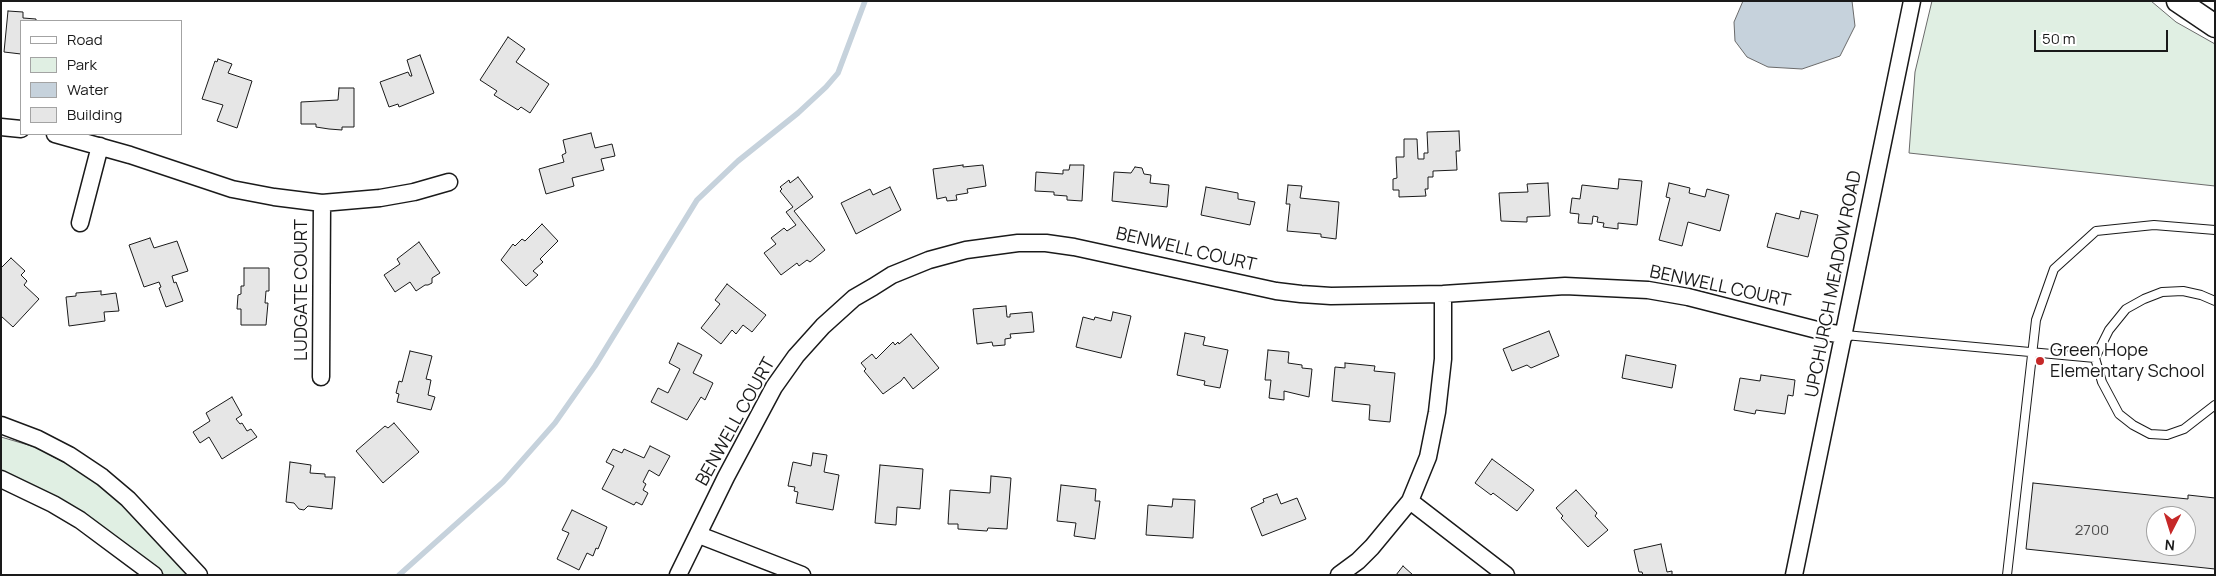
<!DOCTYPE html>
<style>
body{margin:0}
#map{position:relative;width:2216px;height:576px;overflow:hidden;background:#fff;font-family:Manrope,sans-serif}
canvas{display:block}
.frame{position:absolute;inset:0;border:2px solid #1a1a1a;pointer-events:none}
.legend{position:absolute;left:20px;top:20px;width:162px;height:115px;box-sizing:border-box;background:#fff;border:1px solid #a3a3a3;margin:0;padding:6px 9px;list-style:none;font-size:15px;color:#1a1a1a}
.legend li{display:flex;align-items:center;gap:10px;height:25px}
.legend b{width:25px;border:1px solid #a3a3a3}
.north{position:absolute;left:2146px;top:506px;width:50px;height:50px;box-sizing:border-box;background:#fff;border:1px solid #a3a3a3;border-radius:50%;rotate:185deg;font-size:14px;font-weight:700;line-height:20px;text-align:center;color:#1a1a1a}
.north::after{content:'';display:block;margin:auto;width:18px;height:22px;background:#c62828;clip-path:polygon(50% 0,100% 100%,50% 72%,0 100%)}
.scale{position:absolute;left:2034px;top:30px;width:134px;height:22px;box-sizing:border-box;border:2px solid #1a1a1a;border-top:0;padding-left:6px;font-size:15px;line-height:18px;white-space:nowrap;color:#1a1a1a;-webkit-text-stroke:4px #fff;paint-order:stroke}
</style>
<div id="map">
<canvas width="2216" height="576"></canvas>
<div class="frame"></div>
<ul class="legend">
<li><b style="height:6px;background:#fff"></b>Road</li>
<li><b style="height:14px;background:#e0efe3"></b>Park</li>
<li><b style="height:14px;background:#c6d2dc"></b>Water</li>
<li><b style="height:14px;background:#e6e6e6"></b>Building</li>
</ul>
<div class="north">N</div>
<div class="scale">50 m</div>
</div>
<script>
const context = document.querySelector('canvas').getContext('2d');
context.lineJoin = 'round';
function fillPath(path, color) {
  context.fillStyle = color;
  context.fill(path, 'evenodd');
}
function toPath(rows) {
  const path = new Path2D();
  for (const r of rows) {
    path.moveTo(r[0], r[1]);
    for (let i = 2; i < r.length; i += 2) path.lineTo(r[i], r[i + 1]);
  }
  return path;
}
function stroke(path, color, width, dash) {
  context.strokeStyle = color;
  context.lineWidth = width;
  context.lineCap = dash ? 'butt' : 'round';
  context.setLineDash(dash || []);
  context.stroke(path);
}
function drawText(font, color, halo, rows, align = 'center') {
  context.font = font + ' Manrope,sans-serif';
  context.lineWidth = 4;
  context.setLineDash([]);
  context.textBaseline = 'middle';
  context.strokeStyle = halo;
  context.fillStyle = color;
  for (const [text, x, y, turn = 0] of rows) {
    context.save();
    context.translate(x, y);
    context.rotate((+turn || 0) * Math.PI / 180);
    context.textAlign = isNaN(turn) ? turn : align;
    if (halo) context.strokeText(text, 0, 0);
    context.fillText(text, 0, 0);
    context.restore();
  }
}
const green = toPath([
 [1932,1,2151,1,2176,22,2215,44,2215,186,1909,153,1915,72,1932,1],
 [1,437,35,447,97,480,124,503,191,575,163,575,97,523,1,473,1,437]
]);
fillPath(green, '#e0efe3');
stroke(green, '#6a6a6a', 1);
const water = toPath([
 [1743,1,1852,1,1855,26,1840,56,1802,69,1768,67,1747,57,1735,41,1734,22,1743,1]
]);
fillPath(water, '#c6d2dc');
stroke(water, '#6a6a6a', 1);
stroke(toPath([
 [399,575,503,482,555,423,595,366,697,200,738,161,798,113,826,87,838,73,865,1]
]), '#c6d2dc', 5.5);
const building = toPath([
 [8,11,23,12,23,18,36,19,36,21,21,21,21,54,4,52,8,11],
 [508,37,525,49,516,62,549,84,530,113,521,107,518,110,494,95,497,91,480,80,508,37],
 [420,55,434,93,399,107,398,104,389,107,380,82,408,72,410,76,412,76,407,60,420,55],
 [218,59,232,64,228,73,252,81,237,128,217,121,223,105,202,99,215,61,217,62,218,59],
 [339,88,354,88,354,127,342,127,342,130,329,129,316,127,316,124,301,124,301,102,338,100,339,88],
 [1459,131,1460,151,1456,151,1457,170,1433,171,1433,177,1428,177,1428,189,1425,189,1426,196,1399,197,1399,190,1393,190,1393,179,1397,178,1396,157,1404,157,1404,139,1417,139,1418,159,1424,159,1424,153,1428,153,1427,132,1459,131],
 [591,133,595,148,612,144,615,156,601,159,604,170,572,178,574,186,546,194,539,169,564,162,562,155,566,153,563,140,591,133],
 [963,165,963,167,983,165,986,186,967,189,968,193,956,195,957,200,947,201,946,197,937,199,933,169,963,165],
 [1070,165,1084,165,1082,201,1067,200,1067,196,1054,195,1054,192,1035,191,1036,172,1063,174,1063,170,1069,170,1070,165],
 [1135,167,1142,168,1144,174,1151,175,1150,183,1169,185,1167,207,1112,201,1114,172,1131,173,1135,167],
 [798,177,813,197,794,211,825,250,810,262,807,260,799,266,797,263,781,275,764,253,776,244,771,238,784,228,787,231,796,225,786,212,793,207,780,191,782,189,780,187,789,180,790,183,798,177],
 [1619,179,1642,181,1637,225,1618,223,1618,229,1603,227,1604,223,1597,222,1598,217,1593,216,1592,224,1578,223,1579,214,1570,213,1572,198,1580,199,1582,185,1618,189,1619,179],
 [1548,183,1550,216,1527,217,1527,222,1501,221,1499,193,1528,192,1527,184,1548,183],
 [1669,183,1690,188,1689,193,1705,197,1707,189,1729,195,1720,231,1688,222,1682,246,1659,240,1670,198,1666,197,1669,183],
 [1288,185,1302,186,1300,198,1339,202,1336,239,1321,237,1321,234,1287,231,1290,204,1286,204,1288,185],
 [890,187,901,210,856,234,841,203,870,189,873,195,890,187],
 [1206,187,1238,193,1238,199,1255,202,1250,225,1201,215,1206,187],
 [1801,211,1818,215,1808,257,1767,247,1776,213,1799,219,1801,211],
 [542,224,558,241,540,259,543,262,533,271,538,275,526,286,501,260,513,244,515,246,522,239,525,241,542,224],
 [150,238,154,248,177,241,188,271,172,276,174,283,176,282,183,301,166,307,159,288,161,287,159,282,144,287,129,245,150,238],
 [419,242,440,273,432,278,432,283,428,285,425,285,416,291,410,282,395,292,384,275,400,264,397,259,419,242],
 [11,258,25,271,21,275,27,281,24,285,39,299,13,327,1,316,1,268,11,258],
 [244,268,269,268,269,291,266,291,265,303,268,303,266,325,241,325,241,309,237,309,238,295,241,294,241,286,244,286,244,268],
 [727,284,766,315,752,332,743,325,736,334,732,330,721,344,701,328,720,304,715,300,727,284],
 [101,291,101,295,116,293,119,311,104,312,105,321,69,326,66,297,76,296,76,293,101,291],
 [1006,306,1007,317,1010,317,1010,314,1032,312,1034,332,1010,334,1011,338,1005,339,1005,345,993,346,992,342,977,344,973,309,1006,306],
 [1113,312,1131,316,1121,358,1076,347,1083,317,1094,320,1095,317,1111,321,1113,312],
 [1549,331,1559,356,1531,368,1527,365,1512,371,1503,349,1549,331],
 [1185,333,1205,337,1203,345,1228,350,1220,388,1204,385,1205,381,1177,375,1185,333],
 [911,334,939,368,913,389,904,377,901,381,883,394,864,371,866,369,861,363,872,354,876,359,893,342,895,345,898,342,899,344,911,334],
 [678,343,702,355,693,373,713,383,705,400,701,397,687,420,651,402,658,388,668,393,680,369,669,363,678,343],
 [1268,350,1289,352,1288,363,1302,365,1302,368,1312,369,1309,397,1284,391,1284,400,1269,398,1271,380,1265,380,1268,350],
 [410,351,432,356,426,379,431,380,428,395,435,397,431,410,397,402,399,394,396,393,399,381,402,382,410,351],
 [1626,355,1676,365,1672,388,1622,378,1626,355],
 [1345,363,1375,366,1374,371,1395,373,1390,422,1369,420,1370,405,1332,401,1335,367,1345,368,1345,363],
 [1761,375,1795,380,1793,396,1788,395,1785,414,1756,410,1755,414,1734,410,1740,378,1760,381,1761,375],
 [232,397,242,415,236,419,240,424,242,423,247,431,251,429,257,437,222,459,209,437,200,443,193,432,210,421,206,413,232,397],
 [394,423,419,452,383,483,356,451,385,426,388,428,394,423],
 [650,446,670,456,659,476,649,470,643,482,646,484,643,490,648,493,642,505,636,502,634,505,602,489,614,466,606,462,613,449,622,453,624,449,644,458,650,446],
 [813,453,827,455,824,472,839,475,833,510,796,503,798,492,794,491,795,487,788,486,793,462,811,466,813,453],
 [1492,459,1534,490,1517,511,1493,493,1491,495,1475,483,1492,459],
 [290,462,311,465,310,473,325,474,325,477,335,477,332,509,308,506,304,510,299,509,294,503,286,502,290,462],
 [880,465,923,469,920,509,897,507,896,525,875,523,880,465],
 [991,476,1011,478,1007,529,988,528,987,531,958,529,958,524,948,524,950,490,990,493,991,476],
 [2033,483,2188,499,2188,495,2215,498,2215,569,2026,549,2033,483],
 [2156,516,2186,516,2186,546,2156,546,2156,516],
 [1061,485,1096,489,1095,501,1100,501,1095,539,1074,536,1076,523,1057,521,1061,485],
 [1576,490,1597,513,1595,516,1608,530,1588,547,1561,518,1563,516,1556,508,1576,490],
 [1277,494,1281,504,1297,498,1306,519,1262,536,1251,508,1264,502,1263,499,1277,494],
 [1173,499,1195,500,1193,538,1146,535,1148,505,1172,507,1173,499],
 [572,510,607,527,598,549,596,548,593,556,587,553,579,570,557,559,569,533,562,530,572,510],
 [1661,544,1667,572,1672,571,1672,575,1643,575,1642,572,1639,572,1634,550,1661,544],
 [1403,566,1413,575,1396,575,1403,566]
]);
fillPath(building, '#e6e6e6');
stroke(building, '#1a1a1a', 1);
const lane = toPath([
 [2215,301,2201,295,2183,291,2162,292,2144,299,2126,309,2109,330,2095,358,2102,382,2119,414,2133,425,2150,434,2167,435,2184,429,2215,405],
 [1845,335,2095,358],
 [2007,575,2036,320,2054,269,2096,231,2154,225,2215,230]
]);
const street = toPath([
 [1,127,21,129],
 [55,134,130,155,232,189,274,197,322,203,380,198,414,192,449,182],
 [80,223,100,146],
 [321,377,322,203],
 [1,425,38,439,69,455,102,477,128,499,199,575],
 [1,479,53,504,80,520,154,575],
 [1410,501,1506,575],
 [699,535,802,575],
 [678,575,726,477,774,387,796,356,823,326,854,298,873,287,892,275,929,260,966,250,1018,243,1046,243,1074,247,1276,291,1301,294,1331,296,1443,294,1565,286,1648,290,1688,297,1825,332,1845,335],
 [1339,575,1358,561,1372,547,1410,501,1428,457,1437,412,1443,359,1443,294],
 [1794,575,1912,1]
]);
const secondary = toPath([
 [2178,1,2215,26]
]);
stroke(lane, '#1a1a1a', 10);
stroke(street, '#1a1a1a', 19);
stroke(secondary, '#1a1a1a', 25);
stroke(lane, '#fff', 8);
stroke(street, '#fff', 16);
stroke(secondary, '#fff', 22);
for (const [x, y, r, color] of [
 [2040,361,5,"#c62828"]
]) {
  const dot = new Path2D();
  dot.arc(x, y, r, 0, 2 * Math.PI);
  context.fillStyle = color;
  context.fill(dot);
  stroke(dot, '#fff', 2);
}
drawText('15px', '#4d4d4d', null, [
 ["2700",2092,531]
]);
drawText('18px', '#1a1a1a', '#fff', [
 ["BENWELL COURT",1186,250,13],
 ["UPCHURCH MEADOW ROAD",1834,284,-79],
 ["BENWELL COURT",1720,287,12],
 ["LUDGATE COURT",302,290,-90],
 ["BENWELL COURT",736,422,-61]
]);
drawText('18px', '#1a1a1a', '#fff', [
 ["Green Hope",2050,351],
 ["Elementary School",2050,372]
], 'left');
</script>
